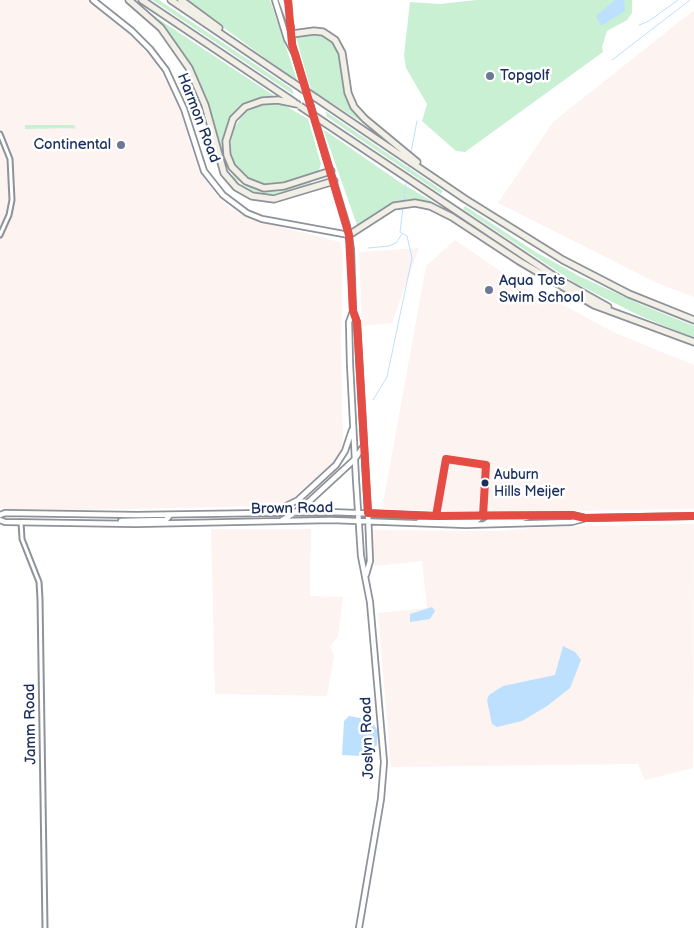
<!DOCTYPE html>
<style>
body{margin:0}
canvas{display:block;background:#fff}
</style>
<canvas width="694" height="928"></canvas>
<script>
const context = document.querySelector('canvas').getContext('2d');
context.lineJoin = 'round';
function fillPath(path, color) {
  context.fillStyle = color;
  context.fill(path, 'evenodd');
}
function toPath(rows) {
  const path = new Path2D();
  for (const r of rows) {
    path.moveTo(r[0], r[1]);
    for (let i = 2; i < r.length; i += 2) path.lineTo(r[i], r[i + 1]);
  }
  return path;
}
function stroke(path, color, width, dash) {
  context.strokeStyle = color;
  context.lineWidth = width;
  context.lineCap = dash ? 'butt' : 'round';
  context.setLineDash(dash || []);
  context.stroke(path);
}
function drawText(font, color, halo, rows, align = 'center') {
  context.font = font + ' "Balsamiq Sans",sans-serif';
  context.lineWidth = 5;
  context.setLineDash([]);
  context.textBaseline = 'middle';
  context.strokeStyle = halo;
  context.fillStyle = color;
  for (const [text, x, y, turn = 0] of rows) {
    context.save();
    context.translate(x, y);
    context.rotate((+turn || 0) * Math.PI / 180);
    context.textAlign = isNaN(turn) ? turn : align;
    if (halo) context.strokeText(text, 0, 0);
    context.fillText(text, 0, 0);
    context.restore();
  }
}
fillPath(toPath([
 [0,0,86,0,134,38,156,63,176,99,199,171,220,199,231,209,253,220,340,242,343,253,341,341,343,443,339,455,328,469,291,500,268,506,24,511,0,508],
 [694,10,694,297,657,283,498,203,553,122],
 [455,240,537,296,541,293,613,332,694,365,694,509,491,512,382,509,426,266],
 [419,248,392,323,362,326,359,252],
 [694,524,693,768,645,780,638,764,391,767,378,613,427,608,422,561,374,566,372,530,502,531,540,527],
 [211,529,311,529,310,596,343,597,338,637,330,646,334,656,327,696,215,694]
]), '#fdf3f1');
fillPath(toPath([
 [152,0,159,0,292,89,294,95],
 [186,0,270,0,297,80,284,72],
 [477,0,632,0,632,13,627,20,607,31,602,47,603,52,465,152,456,151,422,121,427,104,406,68,404,55,410,2,439,4],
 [151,14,276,97,258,99,228,126,224,139,230,167,238,178,249,186,267,191,282,190,311,182,311,184,282,193,267,195,252,191,235,179,223,160,209,106,193,69,172,37],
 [304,34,321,35,331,40,337,47,351,107,363,123,311,90,296,37],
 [266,103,284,105,308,119,321,164,318,173,270,186,259,184,240,172,234,164,230,150,232,131,245,112],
 [325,111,443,191,441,194,327,117],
 [25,125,74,125,78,132,76,128,25,129],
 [323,129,401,183,435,203,433,205,408,201,357,225],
 [465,206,534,251,579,276,642,305,694,326,694,338,638,315,575,283,463,209]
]), '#caf0d3');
fillPath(toPath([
 [615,0,624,0,625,11,601,26,596,16],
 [432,607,435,611,430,619,410,622,410,614],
 [563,646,575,652,581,660,570,688,547,706,522,721,497,727,492,724,487,700,489,695,503,686,555,675],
 [349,716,371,720,378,731,377,745,369,752,360,756,342,755,344,721]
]), '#bce0fe');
stroke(toPath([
 [639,25,649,21,678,0],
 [612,60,690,0],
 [411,152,417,121],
 [408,172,409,167],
 [404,201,406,184],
 [368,248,389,246,396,243,402,234],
 [373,400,387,377,412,258,407,236,400,232,403,208]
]), '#bce0fe', 1);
const street = toPath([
 [0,134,10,159,12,200,9,215,0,235],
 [21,522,22,539,39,582,40,599,45,928]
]);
const secondary = toPath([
 [93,0,132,31,150,49,166,70,184,109,204,171,223,195,247,213,262,219,349,235],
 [275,0,287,39,295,54,347,226,351,249,353,311,349,322,350,364,356,480,361,556,370,602,384,762,381,799,359,928],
 [281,0,291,27,292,44],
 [288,0,289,18],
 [353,311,357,322,368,513,370,561,366,575],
 [276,511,298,500,336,465,345,451,352,430],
 [0,515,5,513,137,515,329,512,436,516,572,515,585,518,694,516],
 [0,520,5,522,136,524,331,520,466,525,572,522,583,519],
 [121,521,166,520,170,515],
 [281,521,302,508,354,460,363,447],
 [419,522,476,521,482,516],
 [485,524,489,521,514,521,528,517]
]);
const highway = toPath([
 [129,0,161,28,189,68,205,105,224,173,236,187,252,196,274,199,334,181],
 [142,0,294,102],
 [171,0,286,78],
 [181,0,219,28],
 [292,34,314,31,323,32,335,40,342,53,348,93,354,107,365,119,417,162],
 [316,98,465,199,563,260,629,294,694,320],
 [297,104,278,100,262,101,245,107,233,119,226,141,227,155,232,167,246,181,264,188,284,186,331,171],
 [325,123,560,280,608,307],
 [349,235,394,206,415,203,430,206,452,217,519,261,594,305,694,342]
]);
stroke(street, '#8e929a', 7);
stroke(secondary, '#8e929a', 8);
stroke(highway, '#8e929a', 9);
stroke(street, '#fff', 3);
stroke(secondary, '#fff', 4.5);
stroke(highway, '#f2efe6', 5.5);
const highwayBridge = toPath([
 [286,78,316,98],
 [300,106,325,123]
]);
stroke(highwayBridge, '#8e929a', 9, []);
stroke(highwayBridge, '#f2efe6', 5.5);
stroke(toPath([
 [288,0,292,44,349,235,353,311,357,322,368,513,436,516,572,515,585,518,694,516],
 [436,516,446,459,486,465,483,516]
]), '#e54c44', 8);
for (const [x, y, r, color] of [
 [490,76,5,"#6b7896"],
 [121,145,5,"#6b7896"],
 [489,290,5,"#6b7896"],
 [485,483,4.5,"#1b2f5e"]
]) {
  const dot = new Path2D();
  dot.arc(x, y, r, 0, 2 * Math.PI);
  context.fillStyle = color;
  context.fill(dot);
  stroke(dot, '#fff', 2);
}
drawText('14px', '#1b2f5e', '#fff', [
 ["Auburn",494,475],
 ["Hills Meijer",494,492]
], 'left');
drawText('15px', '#1b2f5e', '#fff', [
 ["Topgolf",500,76],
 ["Continental",111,145,"right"],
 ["Aqua Tots",499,281],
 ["Swim School",499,298]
], 'left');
drawText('15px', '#1b2f5e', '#fff', [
 ["Harmon Road",198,118,69],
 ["Brown Road",292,509,-1],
 ["Jamm Road",31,724,-91],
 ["Joslyn Road",368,738,-92]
]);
</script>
